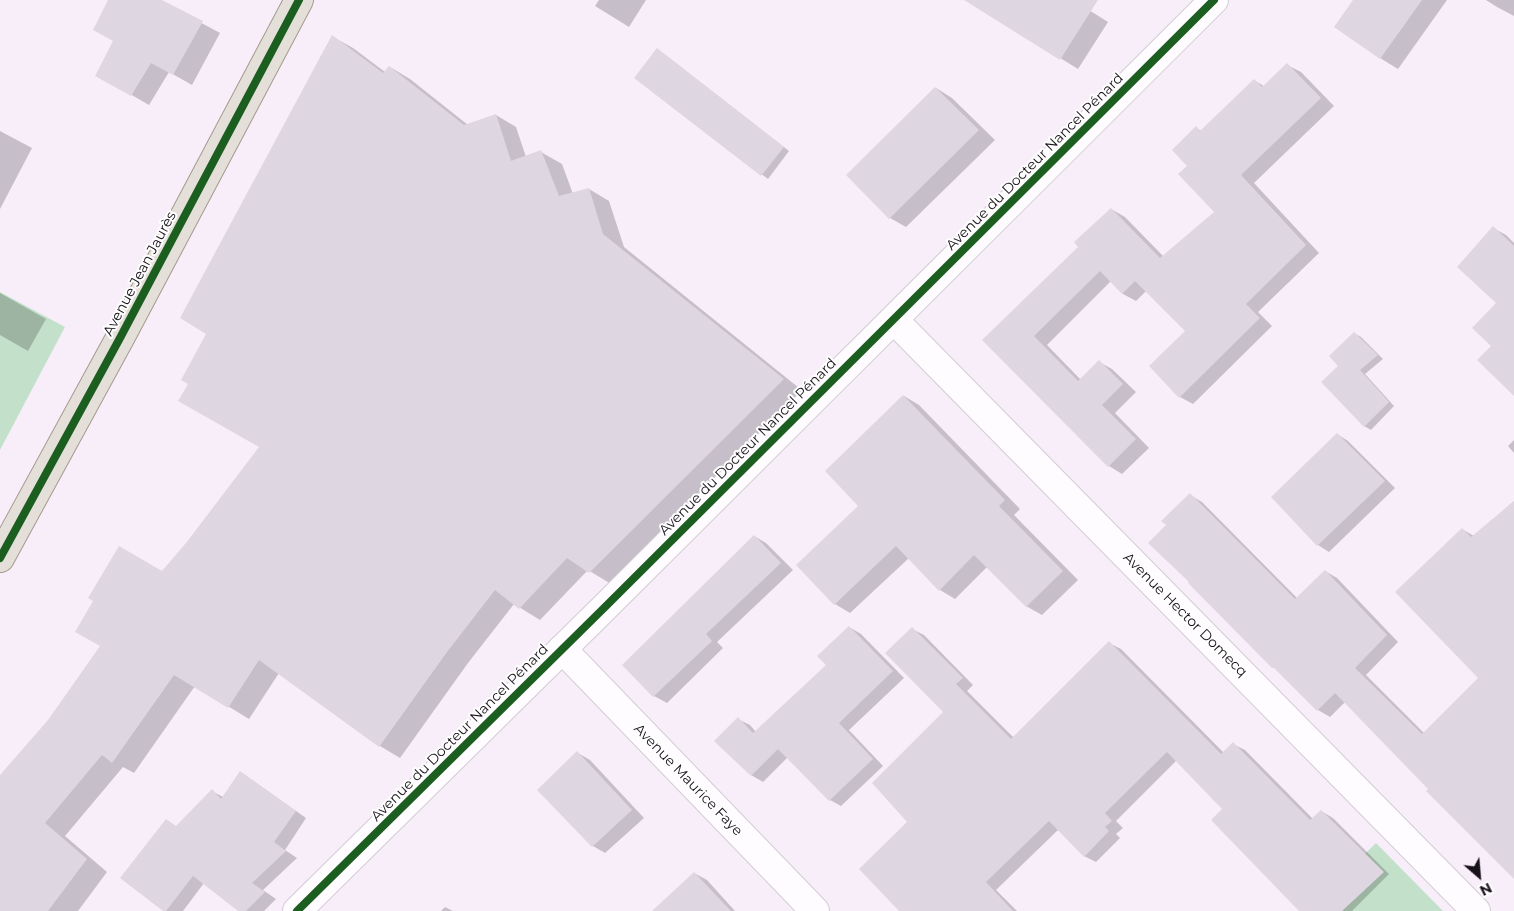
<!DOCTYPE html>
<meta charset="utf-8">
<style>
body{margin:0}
#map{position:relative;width:1514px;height:911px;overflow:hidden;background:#f8eefa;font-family:Montserrat,sans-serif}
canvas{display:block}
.north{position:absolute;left:1454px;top:851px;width:50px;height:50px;-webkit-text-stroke:4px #fefefe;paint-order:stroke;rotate:153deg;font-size:14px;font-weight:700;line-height:20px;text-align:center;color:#171218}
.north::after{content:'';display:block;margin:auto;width:18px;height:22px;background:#171218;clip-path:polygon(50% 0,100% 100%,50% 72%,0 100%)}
</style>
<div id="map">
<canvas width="1514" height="911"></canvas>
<div class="north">N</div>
</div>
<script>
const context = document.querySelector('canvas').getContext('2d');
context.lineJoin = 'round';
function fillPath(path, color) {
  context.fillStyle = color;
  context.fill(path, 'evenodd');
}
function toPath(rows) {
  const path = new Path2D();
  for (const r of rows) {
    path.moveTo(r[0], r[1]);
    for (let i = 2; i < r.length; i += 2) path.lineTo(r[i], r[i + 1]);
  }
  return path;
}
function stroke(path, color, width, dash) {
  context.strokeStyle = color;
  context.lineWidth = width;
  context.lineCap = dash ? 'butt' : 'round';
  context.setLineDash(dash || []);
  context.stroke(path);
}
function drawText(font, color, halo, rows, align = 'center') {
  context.font = font + ' Montserrat,sans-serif';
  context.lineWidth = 4;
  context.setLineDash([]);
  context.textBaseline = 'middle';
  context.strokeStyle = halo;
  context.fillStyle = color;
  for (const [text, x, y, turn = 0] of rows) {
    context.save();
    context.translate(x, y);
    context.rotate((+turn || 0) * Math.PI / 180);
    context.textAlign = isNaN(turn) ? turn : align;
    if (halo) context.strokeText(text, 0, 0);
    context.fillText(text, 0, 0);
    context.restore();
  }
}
fillPath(toPath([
 [0,292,65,327,0,450],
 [1376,843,1443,911,1306,911]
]), '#c3e1ca');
fillPath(toPath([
 [110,0,159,0,220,33,192,85,169,72,149,105,97,75,114,41],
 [599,0,646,0,629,27,595,6],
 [966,0,1073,0,1108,22,1078,69],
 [1355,0,1447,0,1398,69,1380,58],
 [1486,0,1514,0,1514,16,1497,7],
 [333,37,353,48,385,72,390,67,410,79,468,125,496,115,516,127,526,157,541,152,562,164,573,194,589,189,609,201,624,247,804,392,611,584,588,570,540,620,514,604,468,663,400,758,380,746,279,673,249,719,195,686,134,773,123,767,65,836,107,872,78,911,0,911,0,777,49,720,163,573,187,544,261,446,190,384,208,334],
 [664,54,789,151,768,179,636,78],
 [1287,65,1301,72,1334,106,1254,183,1319,253,1258,312,1272,326,1193,404,1180,397,1187,331,1146,291,1136,301,1123,294,1111,281,1047,345,1081,380,1099,362,1112,369,1136,392,1115,413,1149,448,1122,474,1109,466,984,340,1080,247,1111,209,1125,217,1164,257,1216,212,1189,166,1196,128,1202,131,1254,80,1265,87],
 [936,88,952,98,995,140,906,227,890,218],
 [0,131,32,148,0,209],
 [1493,228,1506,235,1514,243,1514,363],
 [0,293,46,319,28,351,0,335],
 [1354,333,1361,337,1383,359,1365,374,1394,406,1371,430,1364,426,1340,366],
 [904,396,919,405,1020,509,1014,515,1078,580,1042,615,1026,606,987,567,955,599,940,590,909,558,850,613,835,604,859,506],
 [1337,434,1348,441,1395,488,1329,552,1318,545,1273,497],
 [1514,440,1514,453,1508,446],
 [1190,495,1202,502,1297,598,1325,571,1337,578,1398,642,1366,675,1424,733,1479,678,1462,529,1474,536,1514,501,1514,877,1345,702,1330,717,1318,710,1190,583,1167,525],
 [754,536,766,543,793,570,717,642,723,648,667,703,654,696,623,665],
 [849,627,861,634,904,678,849,730,883,766,841,806,830,800,788,757,763,782,751,775,738,719,750,725,756,732,828,665],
 [912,629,924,635,973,685,967,691,1014,738,1109,643,1121,649,1224,753,1233,744,1245,750,1313,819,1321,811,1333,818,1389,874,1352,911,1301,911,1223,809,1177,760,1116,821,1123,828,1116,834,1120,838,1096,862,1084,856,1059,829,996,890,1017,911,902,911,909,822,945,712],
 [578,753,590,760,644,818,605,853,593,846],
 [252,780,306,818,285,850,297,858,263,890,276,899,264,911,241,911,204,883,183,911,165,911,177,827,212,791,223,797],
 [694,873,707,880,735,911,654,911],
 [445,907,453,911,441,911]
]), '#0003');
fillPath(toPath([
 [108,0,162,0,203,21,173,75,151,63,131,96,95,76,113,41,93,30],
 [964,0,1098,0,1060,60],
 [1353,0,1422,0,1380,59,1334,27],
 [332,35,383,73,389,66,464,125,496,114,511,161,541,150,559,196,589,188,603,234,784,379,589,573,567,558,519,609,495,590,447,652,379,747,259,660,228,708,174,675,112,763,102,755,45,823,87,859,48,911,0,911,0,775,48,720,100,646,75,632,93,601,88,598,119,546,162,571,186,543,259,447,178,401,188,384,181,380,206,334,180,318],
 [657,48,784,147,761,176,634,78],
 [1287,63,1321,98,1241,175,1306,245,1246,304,1260,318,1179,398,1149,366,1185,331,1135,281,1122,294,1100,271,1034,336,1078,381,1099,360,1123,384,1102,405,1136,439,1108,467,982,340,1078,247,1074,242,1111,208,1160,258,1214,212,1178,174,1187,166,1172,150,1196,126,1200,131,1254,79,1262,87],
 [935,87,979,130,889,219,846,175],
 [1493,226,1514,246,1514,396,1477,360,1491,346,1472,328,1496,303,1457,267],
 [1354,332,1378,355,1360,370,1389,402,1364,427,1321,382,1338,366,1329,356],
 [903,395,1005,500,999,506,1063,571,1026,607,974,555,939,591,896,546,834,605,796,565,858,506,825,471],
 [1337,433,1385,481,1317,546,1271,497],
 [1190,493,1295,599,1325,570,1387,635,1355,668,1422,734,1478,678,1395,592,1462,528,1471,537,1514,501,1514,879,1426,791,1428,789,1335,693,1317,711,1274,668,1272,668,1189,584,1188,581,1148,543,1166,525,1161,521],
 [754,535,781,563,706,634,712,641,653,697,622,665],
 [849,626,893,671,839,723,873,759,829,801,778,749,751,776,714,741,738,717,753,733,826,665,817,656],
 [912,627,963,678,956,684,1011,739,1109,641,1221,754,1233,742,1310,820,1321,810,1384,872,1342,911,1299,911,1211,820,1222,809,1167,752,1105,813,1112,821,1105,827,1109,831,1084,857,1049,821,986,882,1013,911,899,911,859,869,907,822,872,783,943,712,885,653],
 [577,751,632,810,592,847,537,790],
 [240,771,296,811,274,842,286,851,252,883,265,892,246,911,238,911,193,876,166,911,163,911,120,878,166,819,176,826,212,789,221,799],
 [694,872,731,911,652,911]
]), '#ded6e0');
const street = toPath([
 [894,320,1476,911],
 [562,649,815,911]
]);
const secondary = toPath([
 [297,911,605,607,1214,0]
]);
const primary = toPath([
 [0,558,120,338,299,0]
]);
stroke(street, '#d3ccd5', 30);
stroke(secondary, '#d3ccd5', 30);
stroke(primary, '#a3998e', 30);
stroke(street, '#fefcfe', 28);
stroke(secondary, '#fefcfe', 28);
stroke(primary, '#e4e0d9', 28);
stroke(toPath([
 [0,558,120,338,299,0],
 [297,911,605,607,1214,0]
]), '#1b5e20', 8);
drawText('14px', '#171218', '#fefefe', [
 ["Avenue du Docteur Nancel Pénard",1035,162,-45],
 ["Avenue Jean Jaurès",140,274,-62],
 ["Avenue du Docteur Nancel Pénard",748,447,-45],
 ["Avenue Hector Domecq",1185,615,45],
 ["Avenue du Docteur Nancel Pénard",460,733,-45],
 ["Avenue Maurice Faye",688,780,46]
]);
</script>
